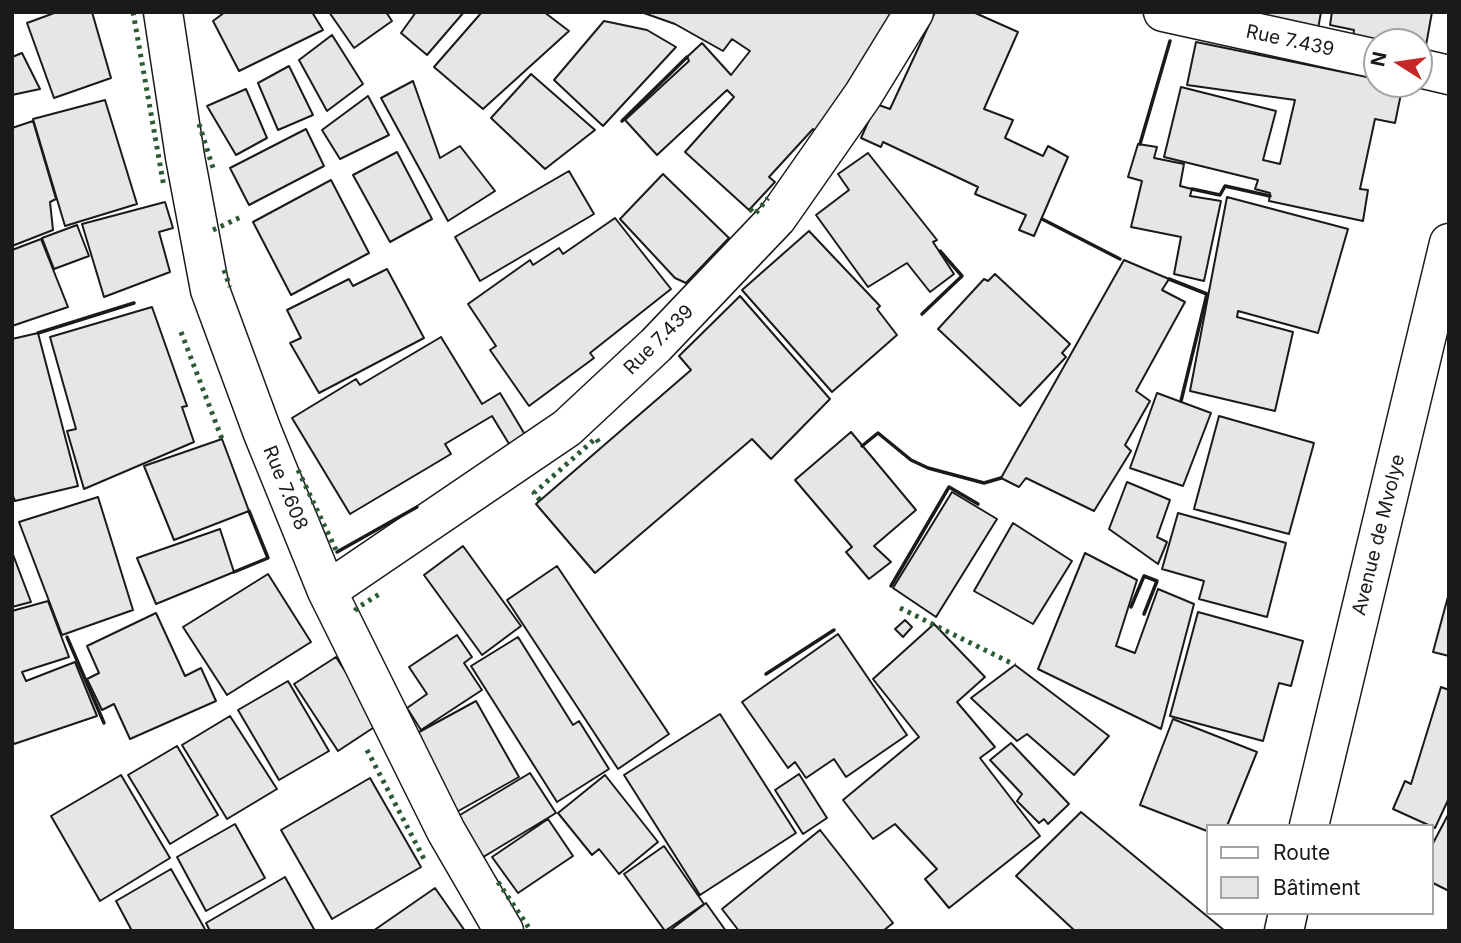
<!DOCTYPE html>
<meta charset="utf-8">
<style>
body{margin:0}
#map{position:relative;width:1461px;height:943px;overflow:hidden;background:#fff;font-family:Inter,sans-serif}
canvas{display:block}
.frame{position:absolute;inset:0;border:14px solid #1a1a1a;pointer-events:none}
.legend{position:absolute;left:1206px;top:824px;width:228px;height:91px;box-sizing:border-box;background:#fff;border:2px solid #a3a3a3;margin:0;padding:9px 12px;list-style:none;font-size:21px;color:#1a1a1a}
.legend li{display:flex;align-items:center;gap:14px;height:35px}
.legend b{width:35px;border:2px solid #a3a3a3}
.north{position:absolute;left:1363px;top:28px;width:70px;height:70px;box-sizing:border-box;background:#fff;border:2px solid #a3a3a3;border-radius:50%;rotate:282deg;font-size:19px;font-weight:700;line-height:28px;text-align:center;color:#1a1a1a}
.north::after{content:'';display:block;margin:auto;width:24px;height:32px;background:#c62828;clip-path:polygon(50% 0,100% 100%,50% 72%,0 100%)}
</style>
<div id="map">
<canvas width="1461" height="943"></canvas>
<div class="frame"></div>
<ul class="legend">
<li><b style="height:9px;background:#fff"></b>Route</li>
<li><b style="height:19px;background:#e6e6e6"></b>Bâtiment</li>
</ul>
<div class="north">N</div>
</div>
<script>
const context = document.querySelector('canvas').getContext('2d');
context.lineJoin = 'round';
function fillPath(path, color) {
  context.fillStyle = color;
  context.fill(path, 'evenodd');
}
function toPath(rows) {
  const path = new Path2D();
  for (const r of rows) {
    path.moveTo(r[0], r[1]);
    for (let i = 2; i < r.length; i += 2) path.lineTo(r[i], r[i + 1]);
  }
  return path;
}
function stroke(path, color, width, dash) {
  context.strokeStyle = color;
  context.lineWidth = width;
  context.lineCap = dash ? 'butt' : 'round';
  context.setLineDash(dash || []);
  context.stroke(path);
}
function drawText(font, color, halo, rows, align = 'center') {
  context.font = font + ' Inter,sans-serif';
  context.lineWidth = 5;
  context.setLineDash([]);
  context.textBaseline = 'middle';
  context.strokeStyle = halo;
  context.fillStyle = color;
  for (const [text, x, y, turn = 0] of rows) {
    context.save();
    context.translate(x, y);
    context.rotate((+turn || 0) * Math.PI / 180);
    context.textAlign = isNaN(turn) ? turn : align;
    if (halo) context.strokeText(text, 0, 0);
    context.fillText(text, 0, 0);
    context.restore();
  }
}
const building = toPath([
 [57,12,92,12,111,78,54,98,27,23,57,12],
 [225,12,312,12,323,30,239,71,213,21,225,12],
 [329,12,386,12,392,21,354,48,329,12],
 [416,12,464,12,427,55,401,33,416,12],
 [482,12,544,12,569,31,483,109,434,67,482,12],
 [641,12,896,12,820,133,813,129,769,177,775,182,749,210,685,152,734,97,727,90,657,155,625,120,689,61,687,57,702,43,731,75,750,51,732,39,723,51,675,24,641,12],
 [935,12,973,12,1018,32,984,109,1013,120,1005,138,1043,156,1048,146,1068,157,1034,236,1019,230,1026,215,975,194,978,187,883,142,881,147,861,138,876,104,890,109,935,12],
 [1249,12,1321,12,1318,29,1249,12],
 [1332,12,1432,12,1425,51,1419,50,1419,42,1377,42,1353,38,1354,30,1330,25,1332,12],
 [604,21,647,30,676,47,603,126,554,80,604,21],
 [332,35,363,84,327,111,299,60,332,35],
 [1196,42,1377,79,1377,84,1403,84,1395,123,1375,119,1360,189,1368,190,1363,221,1269,201,1270,193,1255,189,1258,180,1164,157,1181,87,1276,111,1263,160,1280,164,1295,100,1187,85,1196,42],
 [22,53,40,89,12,95,12,57,22,53],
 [289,66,313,115,278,130,258,83,289,66],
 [531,74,595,130,545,169,491,118,531,74],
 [413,81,440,158,460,146,495,191,448,221,381,98,413,81],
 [246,89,267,138,236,155,207,106,246,89],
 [368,96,389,135,340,159,322,130,368,96],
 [105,100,137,204,65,226,33,119,105,100],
 [33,121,56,199,50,202,53,230,12,246,12,128,33,121],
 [306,129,324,166,249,205,230,168,306,129],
 [1138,144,1157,147,1154,158,1184,164,1180,186,1192,189,1190,196,1221,201,1204,281,1174,274,1181,237,1131,227,1142,181,1128,177,1138,144],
 [397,152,432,219,390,242,353,175,397,152],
 [868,153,937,240,933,242,954,274,930,292,907,263,868,287,816,215,849,190,838,174,868,153],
 [569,171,594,214,480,281,455,237,569,171],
 [663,174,729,238,686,283,675,278,620,219,663,174],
 [331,180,369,253,291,295,253,222,331,180],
 [1227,197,1348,229,1318,333,1238,311,1237,317,1293,332,1275,411,1190,391,1227,197],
 [165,202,173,228,159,232,170,272,104,297,82,224,165,202],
 [615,218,671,289,590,353,594,358,529,406,490,350,496,346,468,304,530,260,533,265,559,248,563,254,615,218],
 [77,225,89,256,54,269,42,238,77,225],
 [809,231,880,306,877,309,897,335,832,392,742,290,809,231],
 [41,239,68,307,12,326,12,250,41,239],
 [1124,260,1169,279,1162,290,1185,302,1136,391,1150,401,1125,445,1131,451,1094,511,1026,478,1019,487,1001,478,1124,260],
 [387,269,424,338,319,393,290,343,301,338,287,310,349,279,353,286,387,269],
 [995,274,1070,344,1062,353,1066,357,1020,406,938,329,984,279,988,281,995,274],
 [740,296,830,399,771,459,752,439,595,573,536,504,691,370,679,356,740,296],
 [152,307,187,406,182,407,194,442,84,489,67,431,76,429,50,337,152,307],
 [38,333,78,486,15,501,12,494,12,339,38,333],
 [441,337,482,404,500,393,530,443,514,452,492,416,445,444,451,454,350,514,292,418,356,379,360,385,441,337],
 [1157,393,1211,413,1183,486,1130,468,1157,393],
 [1219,416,1314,443,1289,534,1194,509,1219,416],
 [851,432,916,510,874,546,891,562,869,579,846,552,852,547,795,480,851,432],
 [222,439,249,511,174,540,144,466,222,439],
 [1127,482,1170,500,1157,537,1167,542,1158,564,1109,529,1127,482],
 [952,492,997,519,936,617,893,588,952,492],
 [98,497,133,610,62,635,19,522,98,497],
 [1178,513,1286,543,1267,617,1199,599,1204,581,1162,569,1178,513],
 [1013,523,1072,561,1033,624,974,591,1013,523],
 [220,529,234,572,156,604,137,558,220,529],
 [463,546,521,626,482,655,424,575,463,546],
 [12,552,31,602,12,607,12,552],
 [1085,553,1137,580,1116,646,1135,653,1158,589,1194,604,1161,729,1038,669,1085,553],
 [557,566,669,734,618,769,507,600,557,566],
 [268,574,311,642,227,695,183,627,268,574],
 [1449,593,1449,656,1433,652,1449,593],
 [48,601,69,657,22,672,26,681,75,662,97,716,14,744,12,739,12,611,48,601],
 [1198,612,1303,641,1291,686,1279,683,1263,741,1170,716,1198,612],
 [156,613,185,676,201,668,216,701,130,739,114,704,102,710,87,679,99,673,87,646,156,613],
 [905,620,912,627,903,637,895,629,905,620],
 [934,624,985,677,957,702,995,747,980,758,1040,836,949,908,925,879,937,869,895,824,873,839,843,800,919,737,873,679,934,624],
 [838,634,907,735,846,777,834,759,806,778,795,762,788,768,742,702,838,634],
 [457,635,472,657,464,663,482,690,421,730,407,708,427,694,409,667,457,635],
 [518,637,573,725,579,721,609,769,557,802,471,666,518,637],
 [336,657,379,724,338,751,294,684,336,657],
 [1015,665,1109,736,1074,775,1027,734,1017,741,971,698,1015,665],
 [288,681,329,751,279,780,238,710,288,681],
 [1441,687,1449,690,1449,798,1435,828,1393,809,1405,781,1411,784,1441,687],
 [476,701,519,777,453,814,410,737,476,701],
 [720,714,796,833,700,895,624,775,720,714],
 [230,716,277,789,227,819,182,745,230,716],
 [1173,719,1257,752,1227,826,1207,826,1207,831,1140,805,1173,719],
 [1011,743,1069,804,1048,824,1044,819,1039,823,1017,801,1022,794,990,760,1011,743],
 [177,746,218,815,170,844,128,775,177,746],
 [530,773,556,813,480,859,455,818,530,773],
 [799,774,827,818,803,834,775,790,799,774],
 [121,775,170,858,100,901,51,816,121,775],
 [605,775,658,842,619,874,599,849,592,855,558,813,605,775],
 [370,778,421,867,332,919,281,830,370,778],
 [1081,812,1225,931,1075,931,1016,876,1081,812],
 [1449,813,1449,891,1431,882,1431,847,1449,813],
 [548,819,573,856,518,893,492,857,548,819],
 [235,824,265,878,206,911,177,857,235,824],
 [820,830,893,923,883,931,739,931,722,909,820,830],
 [664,846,704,904,665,931,624,874,664,846],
 [171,869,206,931,132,931,116,901,171,869],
 [285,877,315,931,210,931,206,923,285,877],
 [435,888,465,931,373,931,435,888],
 [706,903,726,931,669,931,706,903]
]);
fillPath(building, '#e6e6e6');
stroke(building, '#1a1a1a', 2);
const street = toPath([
 [163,12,185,157,210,290,262,431,327,591,446,831,504,931],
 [1163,12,1377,59],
 [1419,68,1449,75],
 [327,591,567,428,656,345,777,218,863,95,914,12]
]);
const secondary = toPath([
 [1309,826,1449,243],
 [1284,931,1288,913]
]);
stroke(street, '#1a1a1a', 41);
stroke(secondary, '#1a1a1a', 41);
stroke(street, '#fff', 38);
stroke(secondary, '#fff', 38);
stroke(toPath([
 [133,12,164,187],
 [199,124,214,171],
 [750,209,755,214,768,198],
 [213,230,241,217],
 [224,270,230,287],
 [181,332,222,439],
 [298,470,337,552],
 [540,500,534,493,596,438,602,447],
 [900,608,1015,665],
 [355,611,357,608,381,593],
 [367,750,424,859],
 [498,882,531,931]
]), '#2b5a34', 5, [3.5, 5]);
stroke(toPath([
 [622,121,687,57],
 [1140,144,1170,41],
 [1192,189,1220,195,1225,186,1270,196],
 [1042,219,1120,259],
 [1169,279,1207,294,1181,401],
 [922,314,962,276,940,251],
 [38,333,134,303],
 [862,446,878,433,911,460,928,468,984,483,1001,478],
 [337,552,417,507],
 [234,572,268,558,249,511],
 [891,586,949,487,978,504],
 [1131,607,1144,576,1157,581,1144,614],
 [67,637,104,723],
 [766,674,834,630]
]), '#1a1a1a', 3.5);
drawText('19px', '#1a1a1a', '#fff', [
 ["Rue 7.439",1290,41,12],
 ["Rue 7.439",659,340,-45],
 ["Rue 7.608",285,488,68],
 ["Avenue de Mvolye",1379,535,-76]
]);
</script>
